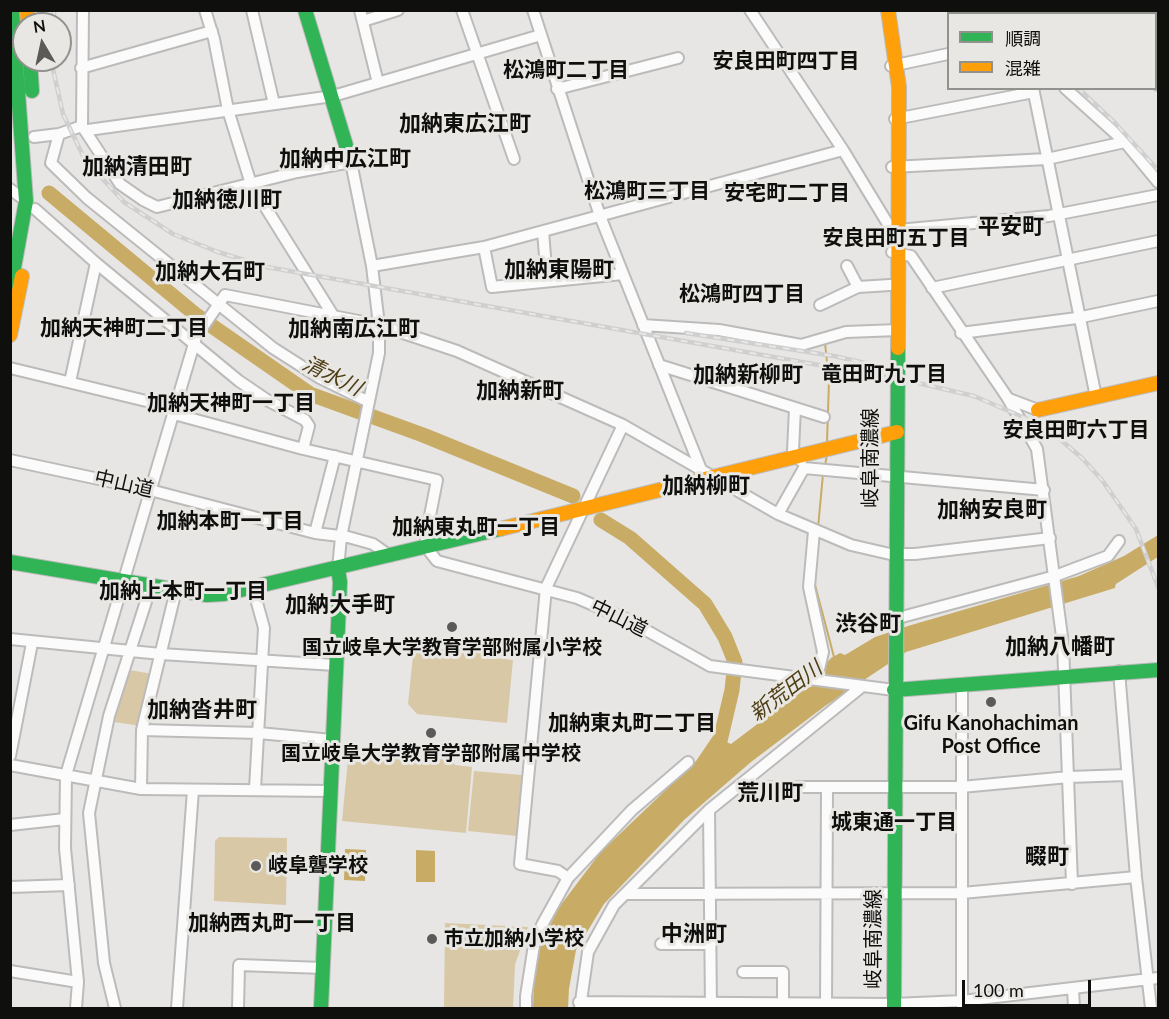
<!DOCTYPE html>
<meta charset="utf-8">
<style>
body{margin:0}
#map{position:relative;width:1169px;height:1019px;overflow:hidden;background:#e7e6e5;font-family:Lato,"Noto Sans JP",sans-serif}
canvas{display:block}
.frame{position:absolute;inset:0;border:12px solid #0f0f0e;pointer-events:none}
.legend{position:absolute;left:947px;top:12px;width:210px;height:78px;box-sizing:border-box;background:#e8e7e4;border:2px solid #91918e;margin:0;padding:8px 10px;list-style:none;font-size:18px;color:#0f0f0e}
.legend li{display:flex;align-items:center;gap:12px;height:30px}
.legend b{width:30px;border:2px solid #91918e}
.north{position:absolute;left:12px;top:12px;width:60px;height:60px;box-sizing:border-box;background:#e8e7e4;border:2px solid #91918e;border-radius:50%;rotate:351deg;font-size:16px;font-weight:700;line-height:24px;text-align:center;color:#0f0f0e}
.north::after{content:'';display:block;margin:auto;width:21px;height:27px;background:#5b5a59;clip-path:polygon(50% 0,100% 100%,50% 72%,0 100%)}
.scale{position:absolute;left:962px;top:980px;width:129px;height:27px;box-sizing:border-box;border:3px solid #0f0f0e;border-top:0;padding-left:8px;font-size:18px;line-height:21px;white-space:nowrap;color:#0f0f0e;-webkit-text-stroke:4px #e8e7e4;paint-order:stroke}
</style>
<div id="map">
<canvas width="1169" height="1019"></canvas>
<div class="frame"></div>
<ul class="legend">
<li><b style="height:8px;background:#30b455"></b>順調</li>
<li><b style="height:8px;background:#ff9f0a"></b>混雑</li>
</ul>
<div class="north">N</div>
<div class="scale">100 m</div>
</div>
<script>
const context = document.querySelector('canvas').getContext('2d');
context.lineJoin = 'round';
function fillPath(path, color) {
  context.fillStyle = color;
  context.fill(path, 'evenodd');
}
function toPath(rows) {
  const path = new Path2D();
  for (const r of rows) {
    path.moveTo(r[0], r[1]);
    for (let i = 2; i < r.length; i += 2) path.lineTo(r[i], r[i + 1]);
  }
  return path;
}
function stroke(path, color, width, dash) {
  context.strokeStyle = color;
  context.lineWidth = width;
  context.lineCap = dash ? 'butt' : 'round';
  context.setLineDash(dash || []);
  context.stroke(path);
}
function drawText(font, color, halo, rows, align = 'center') {
  context.font = font + ' Lato,"Noto Sans JP",sans-serif';
  context.lineWidth = 6;
  context.setLineDash([]);
  context.textBaseline = 'middle';
  context.strokeStyle = halo;
  context.fillStyle = color;
  for (const [text, x, y, turn = 0] of rows) {
    context.save();
    context.translate(x, y);
    context.rotate((+turn || 0) * Math.PI / 180);
    context.textAlign = isNaN(turn) ? turn : align;
    if (halo) context.strokeText(text, 0, 0);
    context.fillText(text, 0, 0);
    context.restore();
  }
}
fillPath(toPath([
 [414,646,496,654,496,658,513,660,507,723,417,714,408,704],
 [129,670,153,674,141,726,114,722],
 [349,749,451,759,455,765,472,767,466,833,342,821],
 [474,771,522,775,517,836,468,831],
 [219,837,287,838,286,905,214,901,215,841],
 [445,923,528,927,515,965,513,1008,444,1008]
]), '#d8c8a6');
fillPath(toPath([
 [1158,535,1158,545,1139,552,1127,573,1116,582,1115,588,906,652,825,706,751,762,684,820,604,904,576,950,569,989,568,1008,533,1008,534,978,539,950,557,910,600,853,696,761,713,736,731,744,805,688,831,658,840,653,845,655,875,637,908,626,1079,576,1124,556],
 [345,849,366,850,365,881,344,880],
 [416,850,435,851,435,882,416,882]
]), '#c8ac66');
stroke(toPath([
 [825,343,829,381,827,442],
 [825,466,827,454],
 [818,528,823,474],
 [814,581,834,657]
]), '#c8ac66', 2);
stroke(toPath([
 [49,193,196,315,310,394,423,435,573,496],
 [601,520,630,538,705,604,725,637,735,662,732,690,716,758],
 [1110,579,1158,548]
]), '#c8ac66', 15);
const street = toPath([
 [83,10,82,126,120,184,143,200,157,207,297,172,351,162,372,266,379,325,379,353,341,537,338,569],
 [205,10,214,39,228,110,251,184,334,317],
 [252,10,274,104],
 [360,10,378,83],
 [462,10,514,159],
 [533,10,600,216,702,472],
 [750,10,843,150,891,229,898,230,1049,216,1158,195],
 [957,10,962,14],
 [1070,10,1073,14],
 [363,21,398,10],
 [891,66,948,54],
 [81,68,212,31],
 [1156,82,1158,85],
 [1033,88,1096,397],
 [1065,88,1125,142,1158,182],
 [557,89,678,58],
 [895,119,1034,92],
 [88,130,333,96,541,35],
 [59,134,51,163,87,198,273,348,320,378,369,402],
 [34,137,59,134,82,126],
 [892,167,1047,159,1125,142],
 [10,189,26,201],
 [35,209,96,263,239,381,267,400,305,420,309,426,303,449],
 [543,231,547,281],
 [484,247,492,287,623,274],
 [892,252,911,256,1007,397,1037,449,1063,644,1072,884],
 [372,266,484,247,843,150],
 [847,266,858,287,890,285],
 [932,288,1158,241],
 [820,305,858,287],
 [643,325,719,330,801,345,846,332,898,330],
 [961,333,1077,318,1158,301],
 [659,365,824,417],
 [10,368,175,408],
 [70,382,96,263],
 [1009,399,1038,410],
 [795,408,793,451,801,461],
 [174,414,303,449,437,480,426,536,426,547,437,561,577,598,626,619,710,666,894,690],
 [10,460,150,490,315,533,348,537,373,544,390,556],
 [804,468,1044,490],
 [778,514,804,468],
 [814,531,809,587,823,652,817,678],
 [315,533,335,456],
 [253,588,264,628,255,789],
 [898,618,1055,576,1108,556,1119,541],
 [10,639,161,654,335,665],
 [1119,671,1136,877,1151,1008],
 [962,686,962,1007],
 [142,730,259,733,332,740],
 [10,756,32,643],
 [10,765,141,789,331,791],
 [739,787,961,787,1069,777,1127,775],
 [141,789,142,730,176,590],
 [709,810,711,1008],
 [10,825,65,819],
 [568,878,632,810,688,762],
 [10,887,69,885],
 [625,894,962,893,1136,877],
 [661,944,711,944],
 [10,971,78,982],
 [743,972,783,972,783,1003],
 [1073,988,1074,1008],
 [579,1002,894,1004,962,1001,1158,978],
 [76,1008,78,982,65,848,66,775,196,337,225,295,379,325,457,351,623,425,778,514,851,545,890,554,915,554,1050,538],
 [115,1008,104,963,89,813,109,716,151,586],
 [177,1008,193,790],
 [238,1008,239,965,323,968],
 [526,1008,526,996,534,945,542,925,568,878,558,871,520,864,546,588,623,425],
 [580,1008,588,952,614,905,709,810,860,688],
 [826,1008,827,787]
]);
const fast = toPath([
 [305,10,351,162],
 [30,60,32,91],
 [10,290,26,201,12,10],
 [10,562,207,595,224,594,500,529],
 [894,690,1158,670],
 [321,1008,340,582,338,569],
 [894,1008,898,348]
]);
const slow = toPath([
 [27,10,28,24],
 [888,10,899,87,898,348],
 [10,335,22,276],
 [1038,410,1158,383],
 [500,529,897,432]
]);
stroke(street, '#bcbbba', 14);
stroke(fast, '#bcbbba', 16);
stroke(slow, '#bcbbba', 16);
stroke(street, '#fbfbfb', 10);
stroke(fast, '#30b455', 14);
stroke(slow, '#ff9f0a', 14);
const rail = toPath([
 [54,10,54,24],
 [968,10,973,14],
 [985,10,990,14],
 [51,60,63,114,85,160,124,202,173,234,218,252,267,267,909,381,974,396,1025,418,1061,440,1082,458,1102,480,1136,529,1158,587],
 [1078,88,1114,122,1158,170],
 [686,333,834,356,896,370]
]);
stroke(rail, '#cfcfcf', 4.5);
stroke(rail, '#e8e7e4', 2, [7]);
for (const [x, y, r, color] of [
 [452,627,6,"#5b5a59"],
 [991,702,6,"#5b5a59"],
 [431,733,6,"#5b5a59"],
 [256,866,6,"#5b5a59"],
 [432,939,6,"#5b5a59"]
]) {
  const dot = new Path2D();
  dot.arc(x, y, r, 0, 2 * Math.PI);
  context.fillStyle = color;
  context.fill(dot);
  stroke(dot, '#e8e7e4', 2);
}
drawText('20px', '#0f0f0e', '#e8e7e4', [
 ["岐阜南濃線",871,458,-90],
 ["中山道",124,484,13],
 ["中山道",619,618,26],
 ["岐阜南濃線",874,939,-90]
]);
drawText('bold 20px', '#0f0f0e', '#e8e7e4', [
 ["国立岐阜大学教育学部附属小学校",452,648],
 ["Gifu Kanohachiman",991,724],
 ["Post Office",991,747],
 ["国立岐阜大学教育学部附属中学校",431,754],
 ["岐阜聾学校",268,866,"left"],
 ["市立加納小学校",444,939,"left"]
]);
drawText('bold 21px', '#0f0f0e', '#e8e7e4', [
 ["安良田町四丁目",786,61],
 ["松鴻町二丁目",566,70],
 ["松鴻町三丁目",647,191],
 ["安宅町二丁目",787,193],
 ["安良田町五丁目",896,238],
 ["松鴻町四丁目",742,294],
 ["加納天神町二丁目",124,328],
 ["竜田町九丁目",884,374],
 ["加納天神町一丁目",231,403],
 ["安良田町六丁目",1076,430],
 ["加納本町一丁目",230,521],
 ["加納東丸町一丁目",476,527],
 ["加納上本町一丁目",183,591],
 ["加納東丸町二丁目",632,723],
 ["城東通一丁目",894,822],
 ["加納西丸町一丁目",272,923]
]);
drawText('italic 21px', '#4e3d15', '#e8e7e4', [
 ["清水川",332,376,26],
 ["新荒田川",786,691,-37]
]);
drawText('bold 22px', '#0f0f0e', '#e8e7e4', [
 ["加納東広江町",465,124],
 ["加納中広江町",345,159],
 ["加納清田町",137,167],
 ["加納徳川町",227,200],
 ["平安町",1011,227],
 ["加納東陽町",559,270],
 ["加納大石町",210,272],
 ["加納南広江町",354,329],
 ["加納新柳町",748,375],
 ["加納新町",520,391],
 ["加納柳町",706,486],
 ["加納安良町",992,510],
 ["加納大手町",340,605],
 ["渋谷町",868,624],
 ["加納八幡町",1060,647],
 ["加納沓井町",202,710],
 ["荒川町",770,793],
 ["畷町",1047,857],
 ["中洲町",694,934]
]);
</script>
